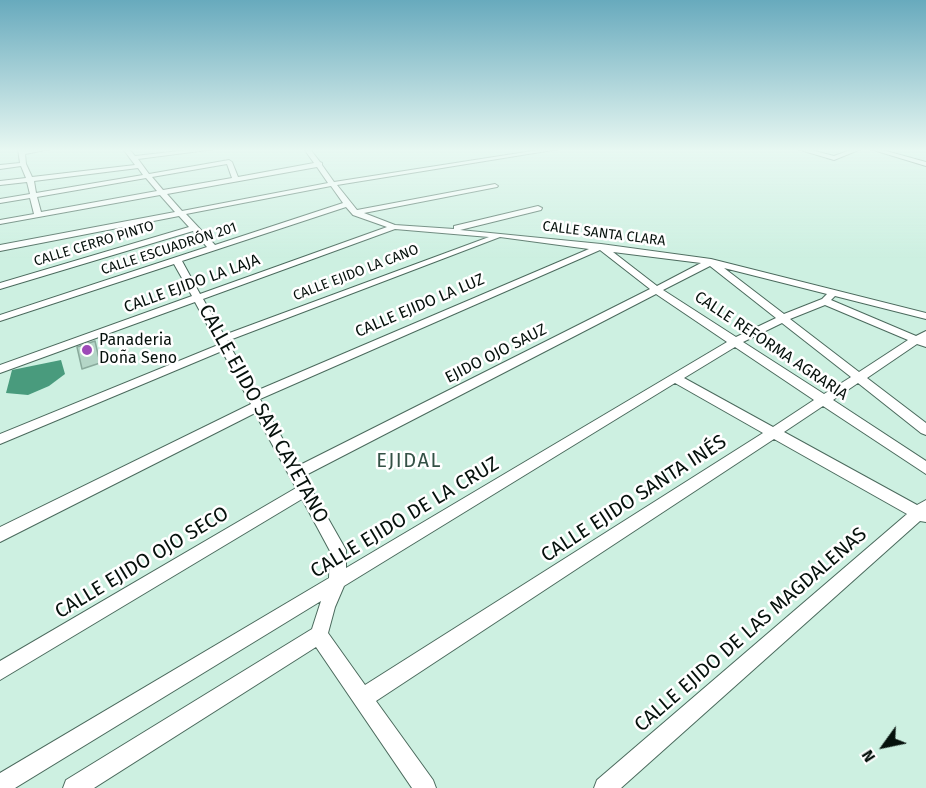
<!DOCTYPE html>
<meta charset="utf-8">
<style>
body{margin:0}
#map{position:relative;width:926px;height:788px;overflow:hidden;background:#cdf0e1;font-family:"Fira Sans",sans-serif}
canvas{display:block}
.north{position:absolute;left:854px;top:716px;width:60px;height:60px;-webkit-text-stroke:4px #fff;paint-order:stroke;rotate:237deg;font-size:16px;font-weight:700;line-height:24px;text-align:center;color:#06110c}
.north::after{content:'';display:block;margin:auto;width:21px;height:27px;background:#06110c;clip-path:polygon(50% 0,100% 100%,50% 72%,0 100%)}
</style>
<div id="map">
<canvas width="926" height="788"></canvas>
<div class="north">N</div>
</div>
<script>
const context = document.querySelector('canvas').getContext('2d');
context.lineJoin = 'round';
function fillPath(path, color) {
  context.fillStyle = color;
  context.fill(path, 'evenodd');
}
function toPath(rows) {
  const path = new Path2D();
  for (const r of rows) {
    path.moveTo(r[0], r[1]);
    for (let i = 2; i < r.length; i += 2) path.lineTo(r[i], r[i + 1]);
  }
  return path;
}
function stroke(path, color, width, dash) {
  context.strokeStyle = color;
  context.lineWidth = width;
  context.lineCap = dash ? 'butt' : 'round';
  context.setLineDash(dash || []);
  context.stroke(path);
}
function drawText(font, color, halo, rows, align = 'center') {
  context.font = font + ' "Fira Sans",sans-serif';
  context.lineWidth = 5;
  context.setLineDash([]);
  context.textBaseline = 'middle';
  context.strokeStyle = halo;
  context.fillStyle = color;
  for (const [text, x, y, turn = 0] of rows) {
    context.save();
    context.translate(x, y);
    context.rotate((+turn || 0) * Math.PI / 180);
    context.textAlign = isNaN(turn) ? turn : align;
    if (halo) context.strokeText(text, 0, 0);
    context.fillText(text, 0, 0);
    context.restore();
  }
}
fillPath(toPath([
 [61,360,65,374,49,386,28,395,6,393,12,370]
]), '#499b7d');
const building = toPath([
 [95,341,100,363,82,369,77,347,95,341]
]);
fillPath(building, '#b4d6c7');
stroke(building, '#89aa9c', 1.5);
const minor = toPath([
 [18,149,51,149,25,154,26,164,32,177,135,165,123,149,129,149,135,156,197,149,215,149,138,159,149,174,229,160,232,162,238,177,314,163,304,149,310,149,320,162,322,163,322,165,334,182,545,149,559,149,337,185,357,210,495,184,498,186,497,187,364,213,395,225,454,229,454,226,538,206,542,208,541,210,460,230,601,244,711,259,926,313,926,319,835,296,831,300,916,336,926,331,926,347,917,344,867,378,926,423,926,435,921,433,858,383,833,400,926,461,926,474,823,406,784,432,917,505,926,500,926,522,920,521,621,788,594,788,597,780,907,514,774,439,376,701,433,780,436,788,412,788,316,647,94,788,63,788,66,780,312,629,321,601,15,788,0,788,0,773,329,578,330,551,302,499,0,680,0,661,296,488,255,413,0,542,0,527,251,404,222,351,0,444,0,434,218,345,195,302,0,373,0,365,192,296,174,264,0,321,0,315,207,247,193,231,0,289,0,283,189,227,179,216,0,251,0,245,175,212,160,195,0,224,0,220,34,214,30,198,0,203,0,199,30,194,27,182,0,185,0,181,26,178,21,166,0,169,0,165,20,163,18,149],
 [227,164,232,178,163,190,152,177,227,164],
 [317,167,328,183,182,211,167,194,317,167],
 [138,168,143,175,36,193,34,181,138,168],
 [146,178,157,191,41,212,37,197,146,178],
 [331,186,343,203,215,245,186,214,331,186],
 [346,207,353,215,387,227,200,294,182,261,346,207],
 [395,229,489,237,224,335,203,299,395,229],
 [500,237,589,249,256,391,227,341,500,237],
 [600,250,650,289,298,466,260,399,600,250],
 [613,252,701,263,657,286,613,252],
 [710,266,776,318,736,337,663,290,710,266],
 [724,268,827,294,822,299,784,314,724,268],
 [656,294,727,342,346,568,346,550,304,476,656,294],
 [825,305,908,340,859,372,790,319,825,305],
 [782,323,851,377,824,394,743,342,782,323],
 [735,347,814,400,773,427,684,378,735,347],
 [675,383,763,433,365,685,328,633,335,607,344,586,675,383],
 [797,149,807,149,834,156,853,149,861,149,834,160,797,149],
 [870,149,879,149,926,162,926,166,870,149]
]);
stroke(minor, '#4b6a5d', 2);
fillPath(minor, '#fff');
const sky = context.createLinearGradient(0, 0, 0, 259);
sky.addColorStop(0, '#68aabd');
sky.addColorStop(0.58, '#e8f8f2');
sky.addColorStop(1, '#e8f8f200');
context.fillStyle = sky;
context.fillRect(0, 0, 926, 259);
for (const [x, y, r, color] of [
 [87,350,6,"#9d4ab8"]
]) {
  const dot = new Path2D();
  dot.arc(x, y, r, 0, 2 * Math.PI);
  context.fillStyle = color;
  context.fill(dot);
  stroke(dot, '#fff', 2);
}
drawText('14px', '#06110c', '#fff', [
 ["CALLE SANTA CLARA",604,234,7],
 ["CALLE CERRO PINTO",94,244,-17],
 ["CALLE ESCUADRÓN 201",169,249,-18],
 ["CALLE EJIDO LA CANO",356,273,-21]
]);
drawText('16px', '#06110c', '#fff', [
 ["CALLE EJIDO LA LAJA",192,284,-20],
 ["CALLE EJIDO LA LUZ",420,306,-23],
 ["CALLE REFORMA AGRARIA",771,346,34],
 ["EJIDO OJO SAUZ",496,354,-27]
]);
drawText('16px', '#06110c', '#fff', [
 ["Panaderia",99,341],
 ["Doña Seno",99,359]
], 'left');
drawText('20px', '#06110c', '#fff', [
 ["CALLE EJIDO SAN CAYETANO",263,414,61],
 ["CALLE EJIDO SANTA INÉS",634,499,-33],
 ["CALLE EJIDO DE LA CRUZ",405,518,-31],
 ["CALLE EJIDO OJO SECO",142,563,-31],
 ["CALLE EJIDO DE LAS MAGDALENAS",751,630,-41]
]);
context.letterSpacing = '1.5px';
drawText('20px', '#345246', '#fff', [
 ["EJIDAL",409,461]
]);
context.letterSpacing = '0px';
</script>
